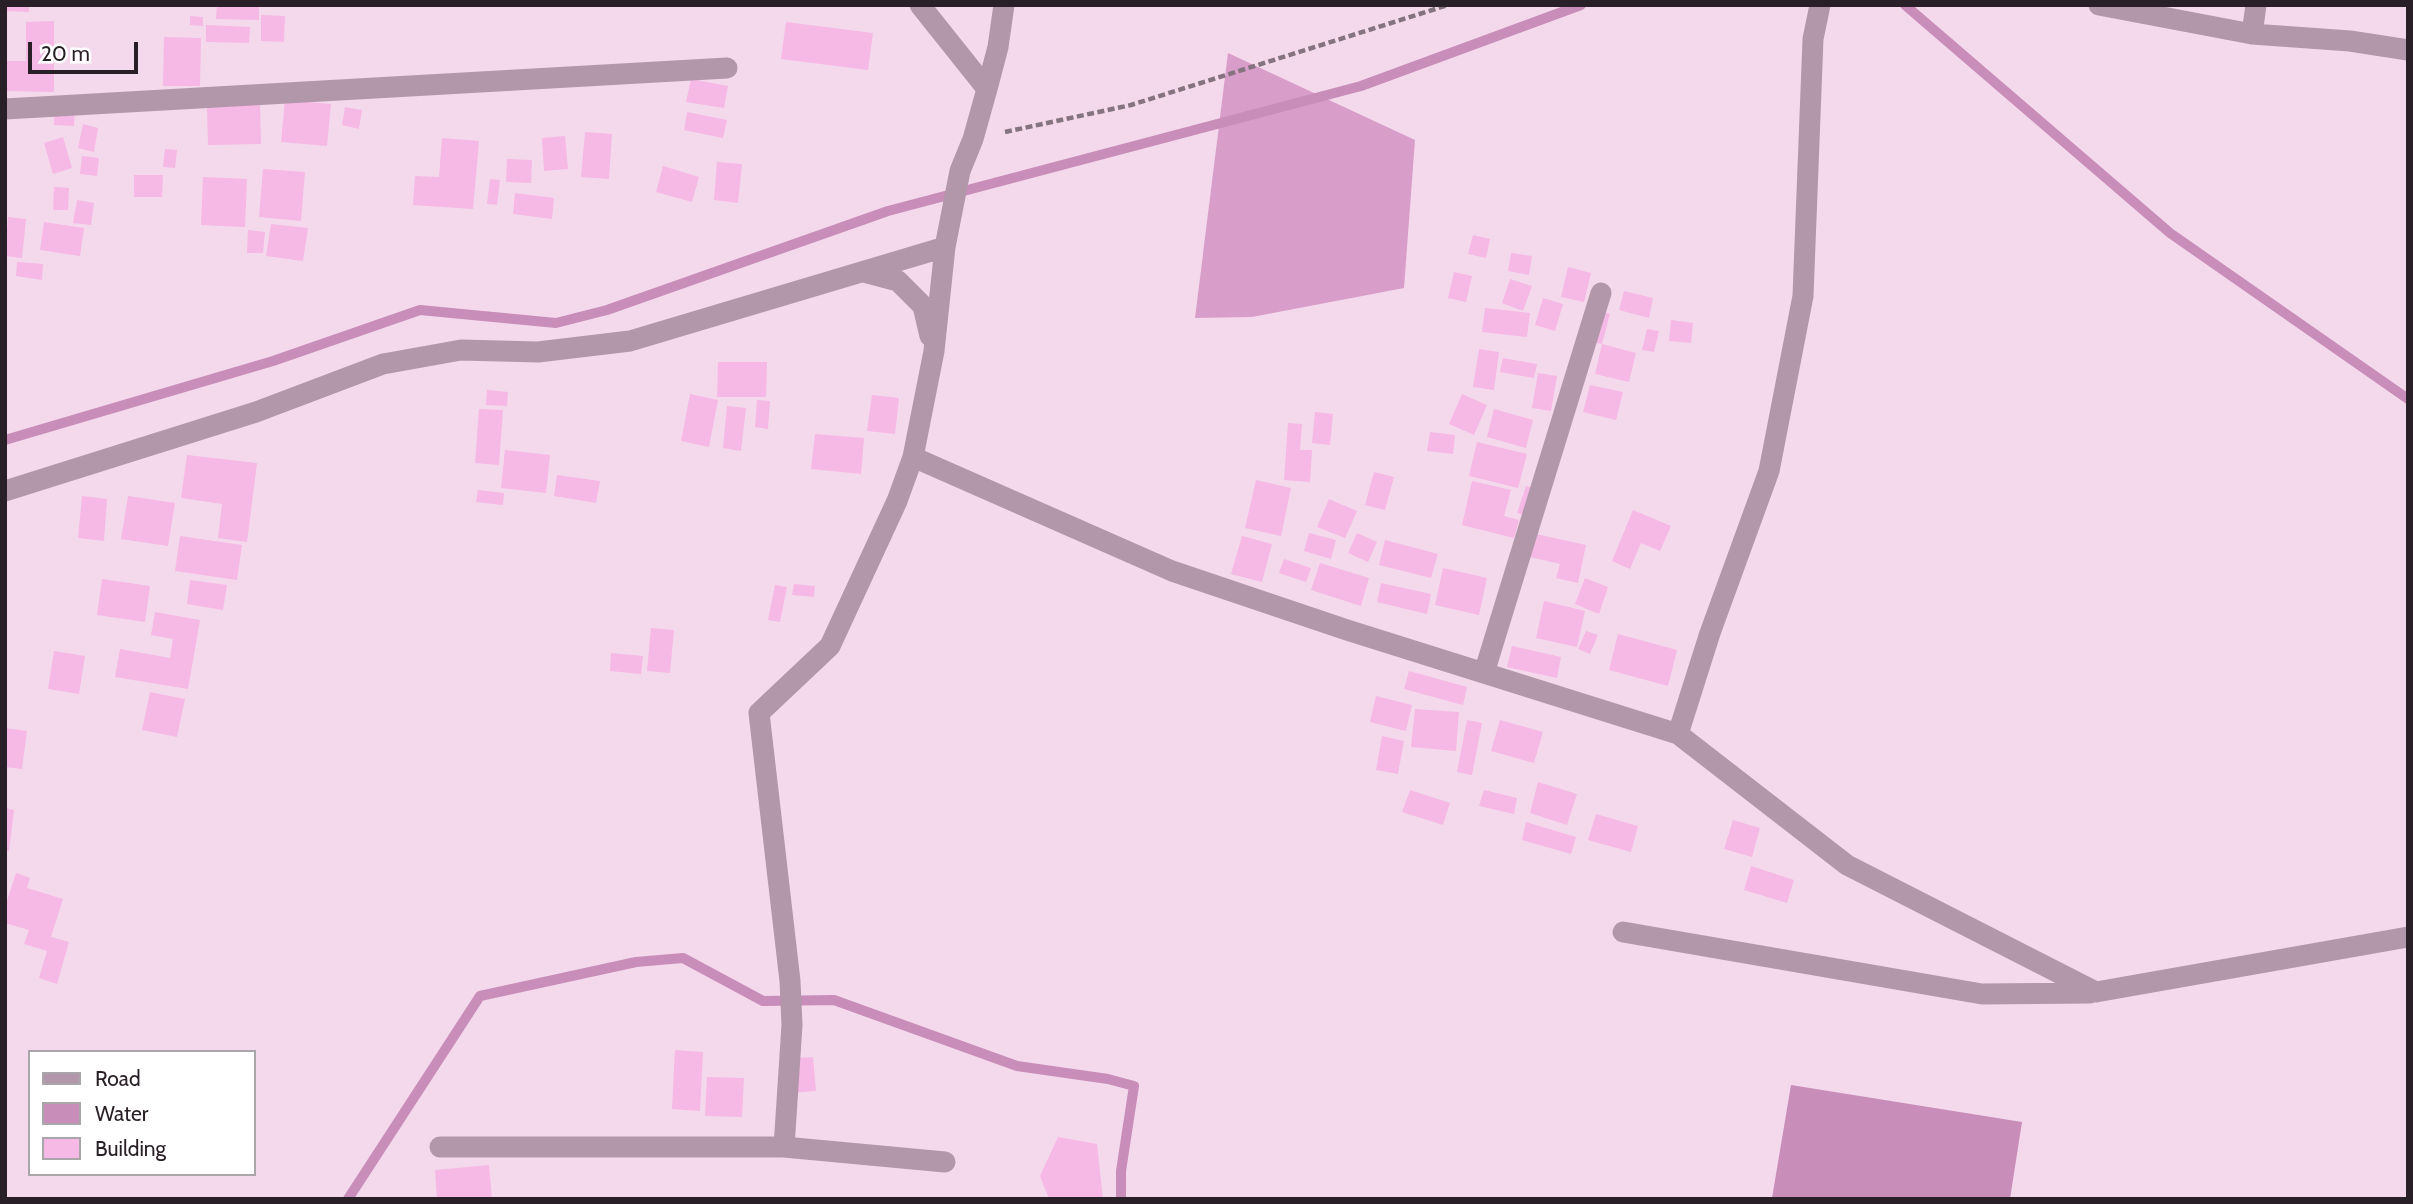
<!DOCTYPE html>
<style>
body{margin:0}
#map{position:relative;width:2413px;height:1204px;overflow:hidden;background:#f4d9ec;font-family:Cabin,sans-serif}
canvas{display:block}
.frame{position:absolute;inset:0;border:7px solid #291f26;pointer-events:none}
.legend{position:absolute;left:28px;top:1050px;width:228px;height:126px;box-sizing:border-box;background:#fff;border:2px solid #a9a5a8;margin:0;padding:9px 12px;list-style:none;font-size:21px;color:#291f26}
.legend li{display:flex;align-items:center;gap:14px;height:35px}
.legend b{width:35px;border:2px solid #a9a5a8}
.scale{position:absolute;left:28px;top:42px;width:110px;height:32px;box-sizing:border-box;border:4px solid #291f26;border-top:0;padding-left:9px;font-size:21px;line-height:24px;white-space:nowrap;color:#291f26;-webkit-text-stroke:5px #fff;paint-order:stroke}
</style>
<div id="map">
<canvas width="2413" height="1204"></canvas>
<div class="frame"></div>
<ul class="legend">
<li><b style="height:9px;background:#b297aa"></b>Road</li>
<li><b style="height:19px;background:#c88db9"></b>Water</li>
<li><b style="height:19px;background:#f6b8e5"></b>Building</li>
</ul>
<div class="scale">20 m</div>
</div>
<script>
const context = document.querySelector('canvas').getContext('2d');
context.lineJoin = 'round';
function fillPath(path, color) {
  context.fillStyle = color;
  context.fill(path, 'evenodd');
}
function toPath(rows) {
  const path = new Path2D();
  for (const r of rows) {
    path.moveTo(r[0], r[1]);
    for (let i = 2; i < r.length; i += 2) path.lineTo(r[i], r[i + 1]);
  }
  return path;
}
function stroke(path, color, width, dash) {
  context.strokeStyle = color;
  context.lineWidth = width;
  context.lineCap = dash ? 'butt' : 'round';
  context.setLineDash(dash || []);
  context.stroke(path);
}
fillPath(toPath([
 [1228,53,1415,140,1404,288,1252,317,1195,318]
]), '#d99dc9');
fillPath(toPath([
 [1791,1085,2022,1122,2010,1199,1772,1198]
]), '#c88db9');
stroke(toPath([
 [1905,5,2170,233,2408,399],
 [5,440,273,361,420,310,556,323,607,310,888,211,1361,86,1581,5],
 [348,1199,480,996,636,962,683,958,763,1001,834,1000,1017,1066,1108,1079,1134,1086,1121,1171,1121,1199]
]), '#c88db9', 10);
fillPath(toPath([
 [5,5,29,5,29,12,5,11],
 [217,5,259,5,259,20,216,19],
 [261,15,285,16,284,42,261,41],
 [190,16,203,17,203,26,190,25],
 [54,21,54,92,5,91,5,61,26,61,26,22],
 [786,22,873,33,868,70,781,59],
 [206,25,250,27,249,43,206,42],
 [164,37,201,38,200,86,163,86],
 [691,79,728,86,724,108,686,102],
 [285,100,331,104,327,146,281,142],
 [260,104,261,144,208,145,207,105],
 [345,107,362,110,359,129,342,125],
 [55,108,75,108,74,126,54,125],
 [687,112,727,120,723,138,684,130],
 [83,124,98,128,94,152,78,148],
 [585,132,612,134,609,179,581,177],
 [565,136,568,169,544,171,542,138],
 [63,137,72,168,53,174,44,143],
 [442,138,479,141,473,209,413,205,415,176,439,177],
 [165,149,177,150,175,168,163,167],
 [82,156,99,158,97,176,80,174],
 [507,159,532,160,531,183,506,182],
 [717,162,742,164,738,203,714,200],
 [663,166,699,177,692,202,656,192],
 [263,169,305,172,301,221,259,217],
 [134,175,163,175,162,197,134,197],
 [203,177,247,179,245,227,201,225],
 [490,179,500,180,497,205,487,204],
 [54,187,69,188,68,210,53,210],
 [515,193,554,198,552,219,513,214],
 [77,200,94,203,91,225,73,223],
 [8,217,26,219,22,258,5,256],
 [44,222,84,228,80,256,40,250],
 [271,224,308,228,303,261,266,256],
 [248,230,265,232,263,253,247,253],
 [1473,235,1490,239,1486,258,1468,254],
 [1511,253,1532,256,1529,275,1508,271],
 [17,262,43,264,42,280,16,276],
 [1568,267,1591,273,1584,302,1561,297],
 [1454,272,1472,276,1466,302,1448,298],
 [1510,279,1532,286,1523,311,1502,303],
 [1624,291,1653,298,1649,318,1619,310],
 [1543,298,1563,304,1555,331,1535,325],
 [1485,308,1530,313,1527,337,1482,332],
 [1600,311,1610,314,1602,344,1592,342],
 [1671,320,1693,323,1691,343,1669,341],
 [1647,329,1659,331,1654,352,1642,350],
 [1602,344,1636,353,1629,382,1595,374],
 [1479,349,1499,352,1494,390,1473,387],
 [1503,358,1537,364,1534,378,1500,372],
 [718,362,767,362,766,397,717,397],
 [1538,373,1557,376,1551,411,1532,408],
 [1590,385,1623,392,1616,420,1583,412],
 [487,390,508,392,507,406,486,405],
 [690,394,718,400,709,447,681,441],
 [1462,394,1487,405,1474,435,1449,424],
 [872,395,899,398,895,434,867,431],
 [757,400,770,401,768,429,755,427],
 [727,406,746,408,741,451,723,448],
 [479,409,503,410,499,465,475,463],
 [1494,409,1533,420,1526,448,1487,437],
 [1315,412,1333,414,1330,445,1312,443],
 [1288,423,1302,424,1300,450,1312,450,1310,482,1284,480],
 [1430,432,1455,435,1453,454,1427,451],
 [815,434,864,438,861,474,811,469],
 [1477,442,1527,454,1518,488,1469,476],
 [505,450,550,455,546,493,501,488],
 [187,455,257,463,247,542,218,538,222,504,181,498],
 [1374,472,1394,477,1385,510,1365,505],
 [557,475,600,481,596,503,554,496],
 [1256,480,1291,488,1281,536,1245,528],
 [1472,481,1511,490,1504,516,1519,520,1514,538,1462,525],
 [1526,486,1538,490,1530,517,1517,513],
 [478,490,504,493,503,505,476,502],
 [82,496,107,499,104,541,78,538],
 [128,496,175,503,168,546,121,539],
 [1329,499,1357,511,1345,538,1317,527],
 [1633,510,1671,526,1660,551,1641,543,1630,569,1612,561],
 [1309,533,1336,540,1331,559,1304,551],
 [1357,533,1377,542,1368,562,1348,553],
 [1536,534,1586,545,1578,583,1556,578,1560,564,1530,557],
 [180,536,242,545,237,580,175,571],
 [1242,536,1272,544,1262,582,1231,574],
 [1385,540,1438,554,1431,578,1379,565],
 [1284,559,1311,568,1306,582,1279,573],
 [1320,563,1369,578,1361,606,1311,590],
 [1443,568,1487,578,1479,615,1435,605],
 [1585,578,1608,587,1599,614,1575,604],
 [102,579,150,586,145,622,97,615],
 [190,580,227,585,223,610,187,604],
 [1381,583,1431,594,1427,614,1377,602],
 [794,584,815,586,814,597,792,595],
 [775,585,787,587,780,622,768,620],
 [1544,601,1585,611,1577,647,1536,638],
 [155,612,200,620,188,689,115,677,120,649,170,658,173,639,151,635],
 [651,628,674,630,670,673,647,671],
 [1586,631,1598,635,1590,654,1578,649],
 [1618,634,1677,650,1668,686,1609,670],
 [1512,646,1561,657,1557,678,1507,667],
 [54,651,85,656,79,694,48,689],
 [611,653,643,656,641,674,610,671],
 [1409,671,1467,687,1463,705,1404,689],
 [150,692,185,699,177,737,142,730],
 [1376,696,1412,705,1406,731,1370,722],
 [1415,709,1459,712,1456,751,1411,747],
 [1467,720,1482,723,1472,775,1457,772],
 [1500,720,1543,732,1534,763,1491,751],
 [5,728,27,731,22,769,5,767],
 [1382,736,1404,741,1398,774,1376,770],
 [1538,782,1577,794,1567,825,1530,813],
 [1410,790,1450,803,1443,825,1402,812],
 [1484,790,1517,798,1514,814,1479,806],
 [5,808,14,810,9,851,5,850],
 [1596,814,1638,826,1631,852,1588,840],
 [1733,820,1760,828,1752,857,1724,849],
 [1526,822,1576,837,1571,854,1522,840],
 [1751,866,1794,880,1787,903,1744,890],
 [16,873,30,878,27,888,63,899,51,937,69,942,57,984,39,978,47,951,24,944,29,930,5,923,5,907],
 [675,1050,703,1052,700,1111,672,1109],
 [813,1057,816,1091,791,1093,787,1059],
 [707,1077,744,1078,742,1117,705,1116],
 [1058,1137,1097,1144,1103,1199,1049,1199,1040,1176],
 [489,1165,492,1199,437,1199,435,1170]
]), '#f6b8e5');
stroke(toPath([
 [1005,132,1131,105,1448,5]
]), '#857380', 4.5, [7, 3.5]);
stroke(toPath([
 [920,5,987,89],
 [2099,5,2252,34,2350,41,2408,50],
 [2252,34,2256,5],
 [5,109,727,68],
 [864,272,898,281,923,306,930,336],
 [913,457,1172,571,1347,630,1678,734,1847,865,2096,992,2408,937],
 [5,491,256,412,383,364,461,350,538,352,630,341,945,247],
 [1484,673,1601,293],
 [1678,734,1710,633,1769,471,1803,296,1813,39,1820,5],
 [1623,932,1982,994,2090,993],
 [440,1147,784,1147,945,1162],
 [784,1147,792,1025,790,981,759,713,830,646,897,501,913,457,934,351,945,247,960,171,973,139,987,89,998,47,1004,5]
]), '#b297aa', 21);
</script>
